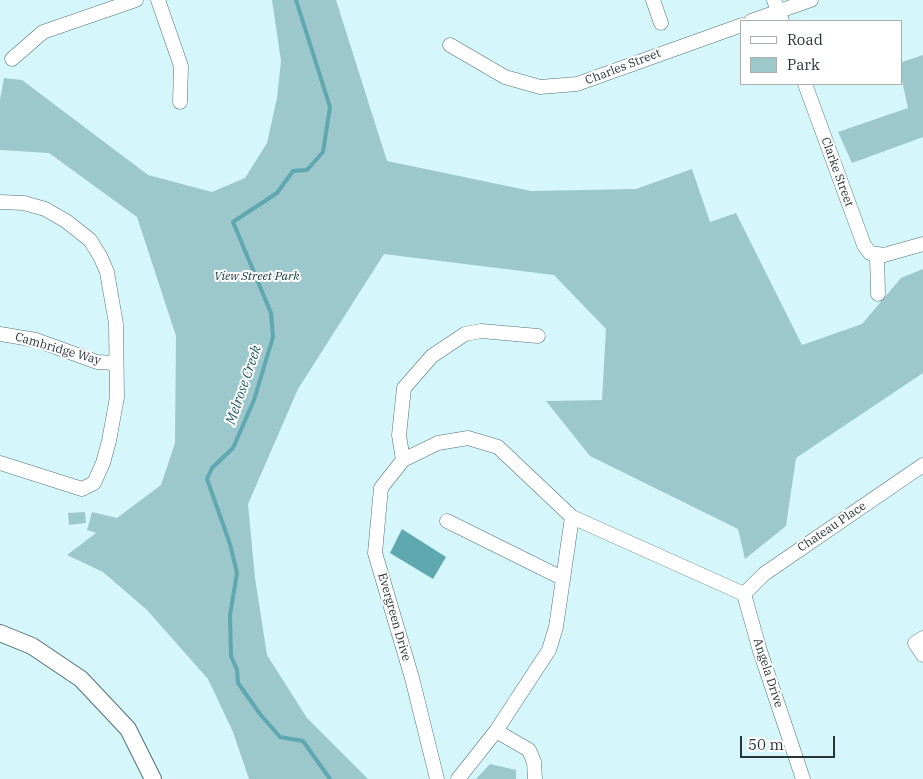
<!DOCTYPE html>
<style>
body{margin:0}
#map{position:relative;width:923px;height:779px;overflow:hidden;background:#d5f7fb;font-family:"IBM Plex Serif",serif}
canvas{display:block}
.legend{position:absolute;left:740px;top:20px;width:162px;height:65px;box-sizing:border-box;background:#fff;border:1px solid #a9aeaf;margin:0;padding:6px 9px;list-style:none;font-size:15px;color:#283537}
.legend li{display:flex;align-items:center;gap:10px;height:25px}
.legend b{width:25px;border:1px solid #a9aeaf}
.scale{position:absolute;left:740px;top:736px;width:95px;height:22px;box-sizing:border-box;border:2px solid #283537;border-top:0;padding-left:6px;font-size:15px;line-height:18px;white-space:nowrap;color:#283537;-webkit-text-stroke:4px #fff;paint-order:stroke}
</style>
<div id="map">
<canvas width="923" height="779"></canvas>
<ul class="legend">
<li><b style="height:6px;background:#fff"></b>Road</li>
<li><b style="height:14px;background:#9cc7cb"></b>Park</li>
</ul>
<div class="scale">50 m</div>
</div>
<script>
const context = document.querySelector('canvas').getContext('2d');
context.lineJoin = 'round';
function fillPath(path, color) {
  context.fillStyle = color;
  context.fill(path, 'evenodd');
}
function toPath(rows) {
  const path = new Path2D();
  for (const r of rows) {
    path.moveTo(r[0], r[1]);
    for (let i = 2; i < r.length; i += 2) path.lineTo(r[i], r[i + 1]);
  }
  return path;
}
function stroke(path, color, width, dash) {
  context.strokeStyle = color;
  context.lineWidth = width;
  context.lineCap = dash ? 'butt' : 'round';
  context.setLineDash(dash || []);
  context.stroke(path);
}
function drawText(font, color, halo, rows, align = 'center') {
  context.font = font + ' "IBM Plex Serif",serif';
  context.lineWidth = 4;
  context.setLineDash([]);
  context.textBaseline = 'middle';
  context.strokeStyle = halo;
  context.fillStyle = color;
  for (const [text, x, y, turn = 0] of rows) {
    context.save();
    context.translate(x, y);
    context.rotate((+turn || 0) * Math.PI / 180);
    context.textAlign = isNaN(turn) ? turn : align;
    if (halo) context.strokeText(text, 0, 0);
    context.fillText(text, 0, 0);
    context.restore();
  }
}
fillPath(toPath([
 [272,0,336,0,387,161,531,191,636,189,692,169,710,222,736,213,802,345,862,324,901,278,923,269,923,373,796,458,786,526,745,559,738,529,590,456,546,401,602,400,606,329,554,275,384,254,298,389,248,504,255,578,267,655,307,718,368,779,249,779,233,732,208,679,147,610,103,572,67,555,96,533,87,530,92,512,117,518,161,485,175,443,176,336,137,217,49,153,0,150,0,100,4,78,22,80,148,175,212,192,245,178,267,143,277,98,281,61],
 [923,55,923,137,852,163,838,132,908,108,902,81,902,62],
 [85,512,86,523,69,525,68,513],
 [490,764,516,770,516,779,476,779]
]), '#9cc7cb');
fillPath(toPath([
 [402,529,446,557,433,579,390,553]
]), '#5fa8af');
stroke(toPath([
 [296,0,330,107,323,152,307,170,293,171,277,193,233,222,271,313,273,337,254,400,233,448,212,468,207,479,230,544,237,573,230,615,231,656,237,670,238,683,260,714,280,737,303,741,330,779]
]), '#5fa8af', 4);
const minor = toPath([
 [158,0,181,66,180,102],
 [653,0,661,23],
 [774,0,782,21],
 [751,21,811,0],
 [450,45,505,77,540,87,577,84,742,25],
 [12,59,43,32,136,0],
 [805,84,864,245,870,253,884,255,923,244],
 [0,202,24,203,45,209,66,221,90,240,100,256,107,272,116,324,117,397,109,441,103,463,94,483,82,489,0,463],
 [877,255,878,294],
 [0,334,36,340,97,362,116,363],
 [403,460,399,435,404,388,432,356,465,334,481,331,538,336],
 [447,521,562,578],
 [744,594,764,574,923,465],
 [744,594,760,651,803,779],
 [923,638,915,643,923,655],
 [496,731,529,750,534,762,535,779],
 [437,779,412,678,375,553,381,488,403,460,438,443,468,438,498,447,572,517,744,594],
 [458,779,496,731,549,650,556,627,572,517]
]);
const tertiary = toPath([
 [0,633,32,646,81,679,128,729,153,779]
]);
stroke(minor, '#517073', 15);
stroke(tertiary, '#517073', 18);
stroke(minor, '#fff', 14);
stroke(tertiary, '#fff', 16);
drawText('12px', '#283537', '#fff', [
 ["Charles Street",623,67,-21],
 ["Clarke Street",837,172,70],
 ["Cambridge Way",58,349,16],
 ["Chateau Place",832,527,-34],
 ["Evergreen Drive",394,617,74],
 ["Angela Drive",768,673,72]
]);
drawText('italic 12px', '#103438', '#fff', [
 ["View Street Park",257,277]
]);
drawText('italic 14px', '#1b595f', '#fff', [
 ["Melrose Creek",244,385,-71]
]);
</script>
